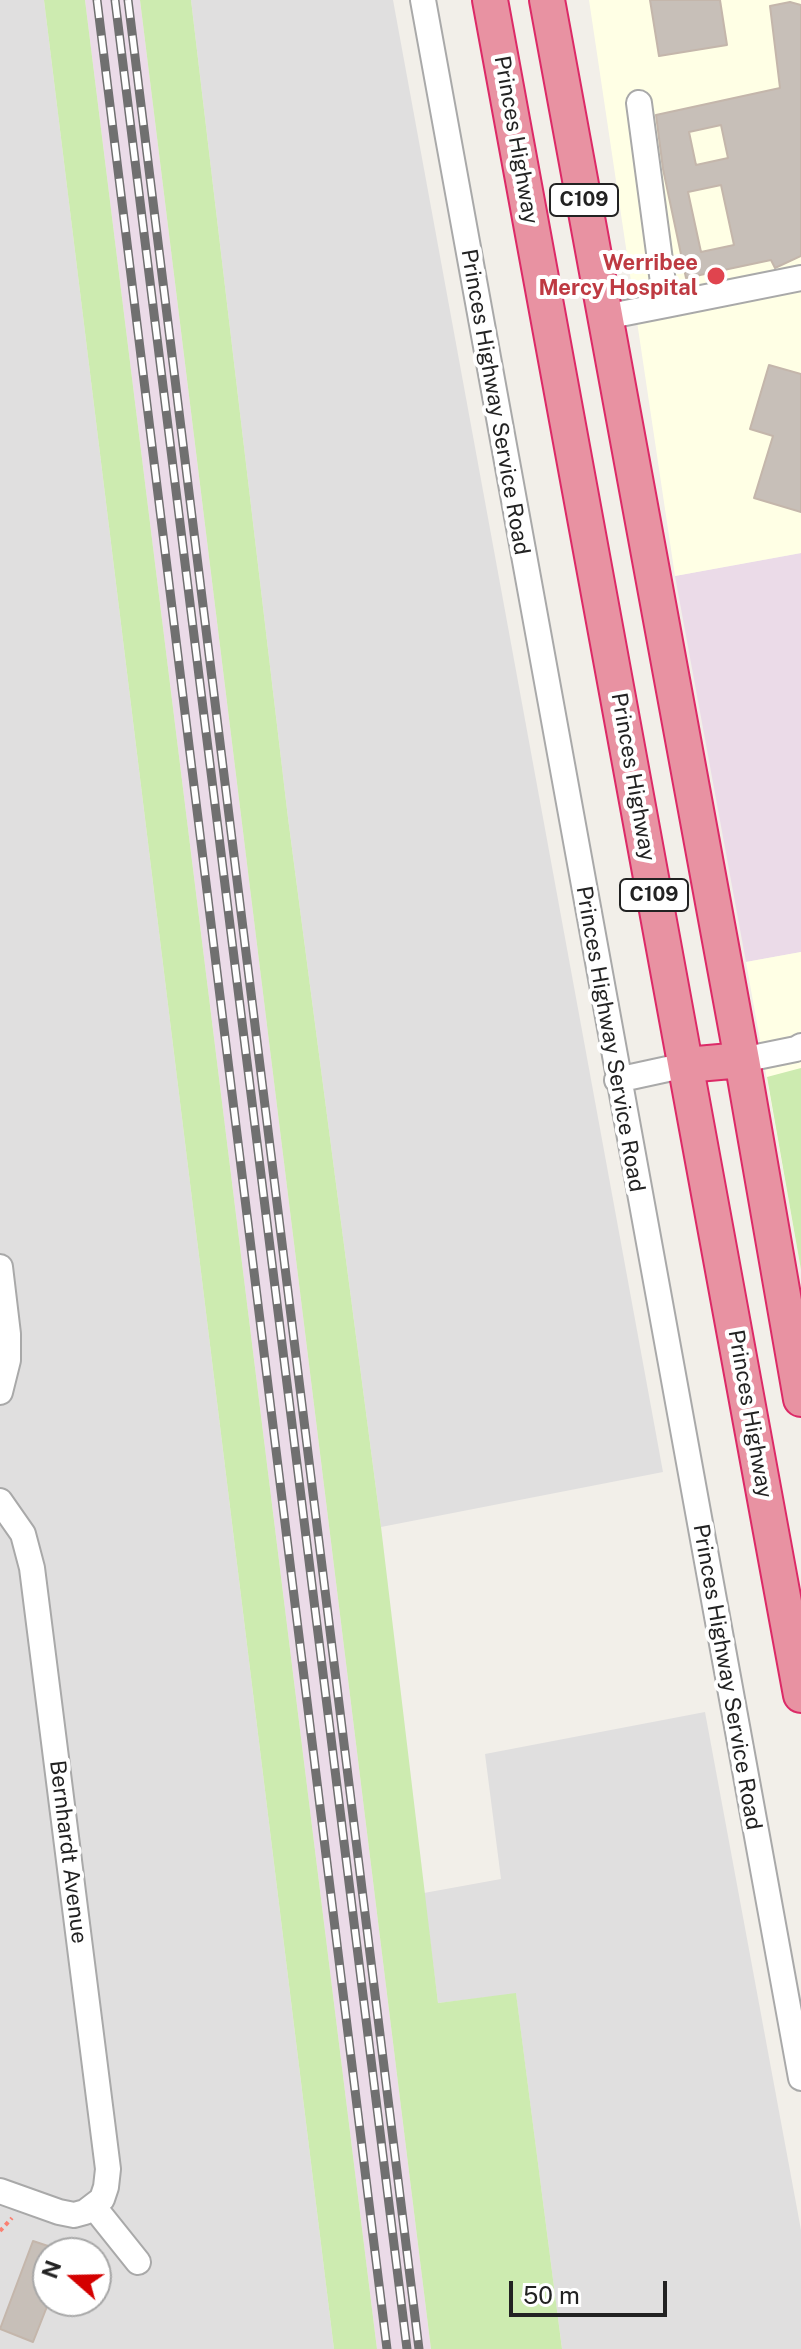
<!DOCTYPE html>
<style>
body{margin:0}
#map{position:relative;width:801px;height:2349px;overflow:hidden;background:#f2efe9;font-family:"Public Sans",sans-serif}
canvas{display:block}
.north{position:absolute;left:32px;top:2237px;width:80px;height:80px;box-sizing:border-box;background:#fff;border:2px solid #a7a7a7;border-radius:50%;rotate:290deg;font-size:22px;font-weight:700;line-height:32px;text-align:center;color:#222}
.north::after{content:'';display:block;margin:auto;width:28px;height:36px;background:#d40000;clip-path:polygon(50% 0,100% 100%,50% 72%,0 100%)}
.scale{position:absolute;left:509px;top:2281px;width:158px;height:36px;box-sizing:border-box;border:4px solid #222;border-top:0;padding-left:10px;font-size:24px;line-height:28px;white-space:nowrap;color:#222;-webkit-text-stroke:6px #fff;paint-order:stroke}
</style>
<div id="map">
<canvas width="801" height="2349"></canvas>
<div class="north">N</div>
<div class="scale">50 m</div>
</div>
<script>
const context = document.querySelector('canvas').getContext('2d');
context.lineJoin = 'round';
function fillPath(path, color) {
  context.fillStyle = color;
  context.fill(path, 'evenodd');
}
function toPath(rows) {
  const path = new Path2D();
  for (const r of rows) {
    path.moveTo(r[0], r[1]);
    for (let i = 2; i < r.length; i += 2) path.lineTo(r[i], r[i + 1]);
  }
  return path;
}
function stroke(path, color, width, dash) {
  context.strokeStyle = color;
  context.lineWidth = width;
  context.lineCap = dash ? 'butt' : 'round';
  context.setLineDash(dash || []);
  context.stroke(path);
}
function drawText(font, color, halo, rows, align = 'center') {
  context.font = font + ' "Public Sans",sans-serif';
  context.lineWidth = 8;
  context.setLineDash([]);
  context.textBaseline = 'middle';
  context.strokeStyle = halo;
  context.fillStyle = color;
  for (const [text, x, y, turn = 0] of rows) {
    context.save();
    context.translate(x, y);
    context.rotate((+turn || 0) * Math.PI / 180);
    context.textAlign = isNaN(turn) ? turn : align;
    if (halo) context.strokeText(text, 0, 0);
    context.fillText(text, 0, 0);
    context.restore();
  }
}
fillPath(toPath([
 [0,0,44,0,334,2349,0,2349],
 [48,2253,96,2253,96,2301,48,2301],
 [191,0,393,0,663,1472,381,1527,288,818],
 [705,1712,801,2230,801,2349,562,2349,516,1994,438,2003,424,1893,501,1879,485,1754]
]), '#e0dfdf');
fillPath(toPath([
 [85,0,140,0,431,2349,377,2349],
 [801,553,801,952,746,962,675,576]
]), '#ebdbe8');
fillPath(toPath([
 [589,0,801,0,801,553,675,576],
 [801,952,801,1270,746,962]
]), '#ffffe5');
fillPath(toPath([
 [44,0,85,0,377,2349,334,2349],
 [140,0,191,0,288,818,381,1527,438,2003,516,1993,562,2349,431,2349],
 [801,1068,801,1270,767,1077]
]), '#cdebb0');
const building = toPath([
 [650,0,720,0,727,45,659,56,650,0],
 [790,2,801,5,801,256,775,268,771,260,686,278,663,169,656,115,780,88,770,6,790,2],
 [721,125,728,158,696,165,689,132,721,125],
 [721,185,734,245,701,252,688,192,721,185],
 [769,365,801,374,801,512,754,498,773,436,750,429,769,365],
 [33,2241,48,2246,48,2304,33,2342,0,2329,33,2241]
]);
fillPath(building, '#c7bfb8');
stroke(building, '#c4b6ab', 2);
const minor = toPath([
 [423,0,801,2078],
 [666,305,801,278],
 [605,317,666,305,639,103],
 [742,1060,796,1049,801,1046],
 [617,1080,686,1065],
 [0,1267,8,1334,8,1360,0,1392],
 [0,1501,23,1534,32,1568,108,2169,106,2187,102,2199,85,2212,74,2215,59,2212,0,2191],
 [94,2207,138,2262]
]);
const highway = toPath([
 [490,0,801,1695],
 [547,0,742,1060,801,1399],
 [686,1065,742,1060]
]);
stroke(minor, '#a9a9a9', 28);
stroke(highway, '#dc2a67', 38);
stroke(toPath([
 [0,2231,12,2218]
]), '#fa8072', 4, [4, 4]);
stroke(minor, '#fff', 24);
stroke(highway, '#e892a2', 34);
const rail = toPath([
 [97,0,387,2349],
 [115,0,407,2349],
 [128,0,419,2349]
]);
stroke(rail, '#707070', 9);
stroke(rail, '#fff', 6, [18]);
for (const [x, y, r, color] of [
 [716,276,10,"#e0444e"]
]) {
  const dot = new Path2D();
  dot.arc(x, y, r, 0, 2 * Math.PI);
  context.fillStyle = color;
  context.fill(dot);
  stroke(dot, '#fff', 3);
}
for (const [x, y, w] of [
 [584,200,68],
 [654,895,68]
]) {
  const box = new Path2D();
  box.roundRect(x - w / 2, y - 16, w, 32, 6);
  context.fillStyle = '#fff';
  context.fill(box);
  stroke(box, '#222', 2);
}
drawText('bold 20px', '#222', null, [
 ["C109",584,200],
 ["C109",654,895]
]);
drawText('22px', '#222', '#fff', [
 ["Princes Highway",516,140,80],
 ["Princes Highway Service Road",495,402,80],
 ["Princes Highway",633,777,80],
 ["Princes Highway Service Road",610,1039,80],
 ["Princes Highway",750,1414,80],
 ["Princes Highway Service Road",727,1677,80],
 ["Bernhardt Avenue",68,1852,83]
]);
drawText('bold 22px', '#be3a42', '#fff', [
 ["Werribee",698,263],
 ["Mercy Hospital",698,288]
], 'right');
</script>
